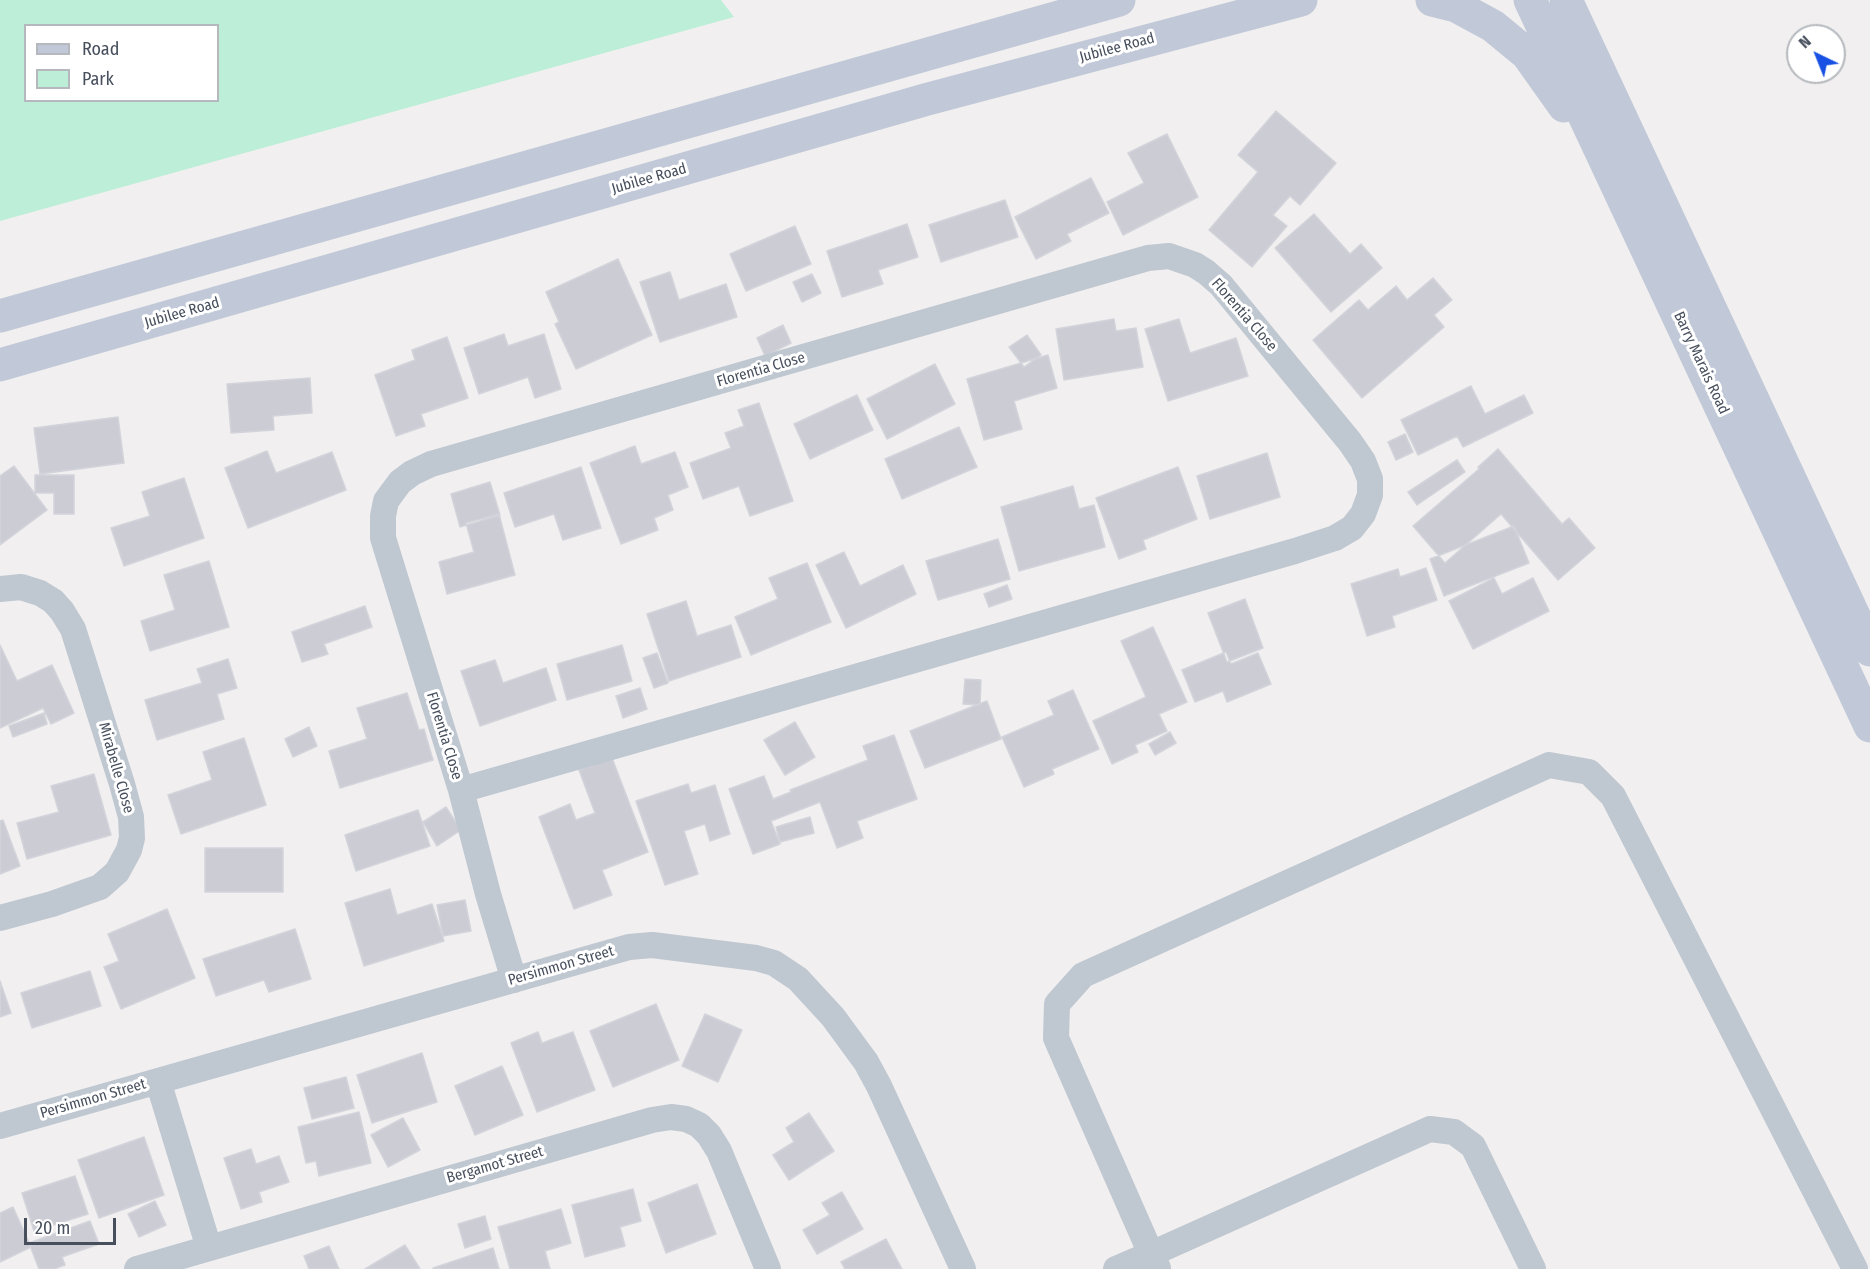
<!DOCTYPE html>
<style>
body{margin:0}
#map{position:relative;width:1870px;height:1269px;overflow:hidden;background:#f1efef;font-family:"Fira Sans Condensed",sans-serif}
canvas{display:block}
.legend{position:absolute;left:24px;top:24px;width:195px;height:78px;box-sizing:border-box;background:#fff;border:2px solid #b5b9be;margin:0;padding:8px 10px;list-style:none;font-size:18px;color:#474f5d}
.legend li{display:flex;align-items:center;gap:12px;height:30px}
.legend b{width:30px;border:2px solid #b5b9be}
.north{position:absolute;left:1786px;top:24px;width:60px;height:60px;box-sizing:border-box;background:#fff;border:2px solid #b5b9be;border-radius:50%;rotate:317deg;font-size:16px;font-weight:700;line-height:24px;text-align:center;color:#474f5d}
.north::after{content:'';display:block;margin:auto;width:21px;height:27px;background:#1750e3;clip-path:polygon(50% 0,100% 100%,50% 72%,0 100%)}
.scale{position:absolute;left:24px;top:1218px;width:92px;height:27px;box-sizing:border-box;border:3px solid #474f5d;border-top:0;padding-left:8px;font-size:18px;line-height:21px;white-space:nowrap;color:#474f5d;-webkit-text-stroke:4px #fff;paint-order:stroke}
</style>
<div id="map">
<canvas width="1870" height="1269"></canvas>
<ul class="legend">
<li><b style="height:8px;background:#c1c9d8"></b>Road</li>
<li><b style="height:16px;background:#bdefd8"></b>Park</li>
</ul>
<div class="north">N</div>
<div class="scale">20 m</div>
</div>
<script>
const context = document.querySelector('canvas').getContext('2d');
context.lineJoin = 'round';
function fillPath(path, color) {
  context.fillStyle = color;
  context.fill(path, 'evenodd');
}
function toPath(rows) {
  const path = new Path2D();
  for (const r of rows) {
    path.moveTo(r[0], r[1]);
    for (let i = 2; i < r.length; i += 2) path.lineTo(r[i], r[i + 1]);
  }
  return path;
}
function stroke(path, color, width, dash) {
  context.strokeStyle = color;
  context.lineWidth = width;
  context.lineCap = dash ? 'butt' : 'round';
  context.setLineDash(dash || []);
  context.stroke(path);
}
function drawText(font, color, halo, rows, align = 'center') {
  context.font = font + ' "Fira Sans Condensed",sans-serif';
  context.lineWidth = 6;
  context.setLineDash([]);
  context.textBaseline = 'middle';
  context.strokeStyle = halo;
  context.fillStyle = color;
  for (const [text, x, y, turn = 0] of rows) {
    context.save();
    context.translate(x, y);
    context.rotate((+turn || 0) * Math.PI / 180);
    context.textAlign = isNaN(turn) ? turn : align;
    if (halo) context.strokeText(text, 0, 0);
    context.fillText(text, 0, 0);
    context.restore();
  }
}
fillPath(toPath([
 [0,0,721,0,734,17,0,221],
 [26,26,218,26,218,100,26,100]
]), '#bdefd8');
const building = toPath([
 [1276,111,1336,163,1300,205,1290,196,1273,215,1287,226,1252,267,1209,230,1258,172,1238,155,1276,111],
 [1167,134,1198,197,1123,235,1107,202,1144,183,1128,153,1167,134],
 [1091,178,1109,213,1067,234,1071,241,1036,259,1015,217,1091,178],
 [1005,200,1018,237,941,262,929,225,1005,200],
 [1314,214,1350,254,1361,244,1382,268,1331,312,1275,248,1314,214],
 [907,224,918,257,878,270,883,284,842,297,827,251,907,224],
 [795,226,811,264,746,291,730,254,795,226],
 [618,259,652,335,576,369,555,324,559,322,546,292,618,259],
 [670,272,679,300,726,284,737,317,660,342,640,282,670,272],
 [812,274,821,293,802,302,793,282,812,274],
 [1433,278,1452,300,1434,315,1444,327,1362,398,1313,340,1359,300,1368,310,1396,286,1407,300,1433,278],
 [1114,319,1116,331,1136,328,1143,367,1064,380,1056,329,1114,319],
 [1179,319,1190,353,1236,338,1248,376,1168,401,1145,329,1179,319],
 [783,325,791,343,765,356,757,338,783,325],
 [504,334,508,346,544,334,561,389,535,398,528,377,479,394,464,348,504,334],
 [1027,335,1041,355,1024,367,1009,347,1027,335],
 [447,337,468,398,421,414,425,426,396,436,375,375,415,360,412,350,447,337],
 [1048,355,1057,388,1014,401,1022,429,984,440,967,379,1048,355],
 [935,364,955,404,887,439,867,399,935,364],
 [310,378,312,413,273,416,274,430,231,433,227,384,310,378],
 [1471,386,1485,414,1524,395,1533,413,1463,447,1457,436,1418,455,1401,420,1471,386],
 [857,395,873,430,810,459,794,424,857,395],
 [759,403,793,501,750,516,739,486,703,499,690,463,731,448,725,433,744,426,738,410,759,403],
 [118,417,124,463,40,474,34,428,118,417],
 [959,427,977,467,902,499,885,459,959,427],
 [1405,434,1413,452,1396,460,1388,442,1405,434],
 [635,446,641,464,675,452,688,487,668,495,673,510,654,518,658,530,621,544,590,463,635,446],
 [1498,449,1562,524,1569,518,1595,548,1558,580,1501,514,1445,563,1413,526,1479,469,1478,467,1498,449],
 [267,451,276,473,332,452,346,490,248,528,225,468,267,451],
 [1267,453,1280,497,1210,519,1197,476,1267,453],
 [1457,460,1465,472,1417,505,1408,492,1457,460],
 [14,466,47,510,0,545,0,476,14,466],
 [581,467,601,528,563,540,554,514,515,527,504,493,581,467],
 [1178,467,1197,519,1143,540,1146,549,1119,559,1096,498,1178,467],
 [35,475,74,475,74,514,54,514,54,493,35,493,35,475],
 [184,478,204,538,124,566,111,528,150,516,142,492,184,478],
 [490,482,500,515,460,527,451,494,490,482],
 [1073,486,1079,509,1094,505,1105,547,1019,571,1001,507,1073,486],
 [499,514,515,575,447,594,439,562,474,552,466,523,499,514],
 [1514,526,1529,563,1444,596,1430,559,1514,526],
 [998,539,1010,579,938,600,926,561,998,539],
 [844,552,860,586,903,565,916,594,846,628,816,565,844,552],
 [209,561,229,627,150,651,141,621,175,610,164,575,209,561],
 [807,563,831,622,751,655,735,617,778,599,769,578,807,563],
 [1426,568,1437,600,1392,616,1395,627,1367,636,1351,584,1398,569,1400,577,1426,568],
 [1494,578,1502,594,1533,578,1549,611,1473,649,1449,601,1494,578],
 [1007,585,1012,599,989,607,984,594,1007,585],
 [1245,599,1263,648,1227,662,1208,613,1245,599],
 [686,601,697,636,731,625,741,657,669,681,647,614,686,601],
 [365,606,372,627,324,644,328,654,302,662,292,632,365,606],
 [1153,627,1187,702,1159,714,1167,731,1135,745,1138,752,1112,764,1093,721,1146,697,1121,641,1153,627],
 [0,645,17,681,52,665,74,713,51,724,43,708,0,728,0,645],
 [622,645,632,681,567,700,557,664,622,645],
 [1226,652,1231,664,1258,653,1271,684,1227,702,1223,691,1195,702,1182,670,1226,652],
 [657,653,668,683,654,688,643,658,657,653],
 [228,659,237,688,217,694,224,719,157,740,145,700,202,683,197,669,228,659],
 [495,660,503,683,546,668,556,700,480,726,461,671,495,660],
 [965,679,981,680,980,705,963,704,965,679],
 [640,688,647,709,623,718,616,696,640,688],
 [1073,690,1099,749,1052,769,1054,774,1024,787,1002,737,1054,715,1048,701,1073,690],
 [407,693,419,730,424,729,433,760,340,788,329,751,367,739,357,708,407,693],
 [987,701,1001,739,925,768,910,731,987,701],
 [44,713,47,724,13,737,9,726,44,713],
 [795,722,815,757,785,775,764,740,795,722],
 [309,727,317,746,293,757,285,739,309,727],
 [1170,732,1176,743,1155,755,1149,744,1170,732],
 [894,735,917,799,857,821,863,838,837,848,820,802,771,821,780,844,753,854,729,789,764,776,773,799,791,792,790,790,868,760,863,746,894,735],
 [244,738,266,805,181,834,168,795,212,780,203,752,244,738],
 [612,758,648,852,602,870,612,895,574,909,539,817,570,804,576,820,595,813,579,770,612,758],
 [94,774,111,835,27,859,17,823,59,812,51,786,94,774],
 [688,784,691,793,715,785,730,834,710,841,705,824,684,831,698,874,665,885,636,801,688,784],
 [446,807,461,830,437,846,423,822,446,807],
 [418,810,430,846,356,871,345,835,418,810],
 [810,817,814,833,780,842,776,827,810,817],
 [3,820,20,866,0,874,0,821,3,820],
 [205,848,283,848,283,892,205,892,205,848],
 [390,889,397,915,432,904,444,941,364,966,345,903,390,889],
 [465,900,471,931,443,936,437,905,465,900],
 [167,909,195,978,121,1009,104,967,119,961,108,934,167,909],
 [295,929,311,979,269,992,264,980,216,996,203,959,295,929],
 [90,971,101,1006,32,1028,21,993,90,971],
 [0,981,11,1013,0,1017,0,981],
 [656,1004,679,1060,613,1087,590,1031,656,1004],
 [705,1014,742,1030,718,1082,682,1066,705,1014],
 [538,1032,542,1043,573,1032,595,1090,537,1112,511,1043,538,1032],
 [422,1053,437,1102,372,1123,357,1075,422,1053],
 [502,1066,523,1115,475,1135,455,1086,502,1066],
 [346,1077,354,1108,312,1119,304,1088,346,1077],
 [359,1112,371,1163,319,1176,316,1161,306,1163,298,1127,359,1112],
 [809,1113,834,1151,789,1180,773,1155,794,1142,786,1128,809,1113],
 [403,1118,420,1150,388,1167,371,1135,403,1118],
 [144,1137,164,1195,99,1218,78,1160,144,1137],
 [251,1149,256,1164,279,1156,289,1182,259,1192,262,1202,241,1209,224,1158,251,1149],
 [75,1176,88,1214,34,1231,22,1193,75,1176],
 [697,1184,716,1234,666,1253,648,1203,697,1184],
 [633,1189,641,1221,620,1227,625,1246,585,1257,572,1205,633,1189],
 [842,1192,863,1229,817,1254,803,1230,830,1215,822,1203,842,1192],
 [155,1201,166,1225,139,1237,128,1214,155,1201],
 [13,1207,31,1247,0,1262,0,1213,13,1207],
 [561,1209,571,1243,545,1251,550,1269,510,1269,498,1227,561,1209],
 [485,1216,491,1239,465,1248,458,1224,485,1216],
 [90,1221,99,1244,62,1257,65,1265,54,1269,39,1269,29,1243,90,1221],
 [886,1239,902,1269,845,1269,841,1262,886,1239],
 [405,1245,420,1269,365,1269,405,1245],
 [329,1246,339,1269,309,1269,304,1256,329,1246],
 [493,1248,499,1269,434,1269,433,1268,493,1248]
]);
fillPath(building, '#cccdd4');
stroke(building, '#d3d4db', 1.5);
stroke(toPath([
 [0,589,21,587,40,593,53,601,62,611,73,629,122,784,131,817,132,838,129,850,117,872,100,887,52,904,0,918],
 [461,790,1295,551,1335,538,1352,528,1363,514,1370,495,1370,479,1363,461,1350,442,1221,285,1206,272,1195,265,1169,256,1148,258,431,464,412,473,400,482,386,501,383,516,383,538,461,790,488,894,514,980],
 [158,1081,209,1248],
 [0,1126,629,947,652,945,756,958,774,963,798,979,833,1017,866,1062,879,1086,963,1269],
 [1158,1268,1151,1254,1430,1129,1454,1132,1473,1146,1533,1269],
 [137,1269,652,1120,671,1117,686,1119,699,1125,709,1135,719,1151,768,1269],
 [1116,1269,1151,1254,1056,1038,1057,1004,1083,975,1549,765,1589,772,1613,796,1855,1269]
]), '#bfc7d1', 26);
stroke(toPath([
 [1432,0,1456,6,1493,26,1527,54,1564,106],
 [1530,0,1870,726],
 [1566,0,1870,650],
 [0,316,1119,0],
 [0,365,928,99,1301,0]
]), '#c1c9d8', 33);
drawText('15px', '#474f5d', '#fff', [
 ["Jubilee Road",1117,48,-15],
 ["Jubilee Road",649,179,-16],
 ["Jubilee Road",182,313,-16],
 ["Florentia Close",1244,315,49],
 ["Barry Marais Road",1701,363,65],
 ["Florentia Close",761,370,-16],
 ["Florentia Close",444,736,73],
 ["Mirabelle Close",116,768,74],
 ["Persimmon Street",561,966,-16],
 ["Persimmon Street",93,1099,-16],
 ["Bergamot Street",495,1165,-16]
]);
</script>
